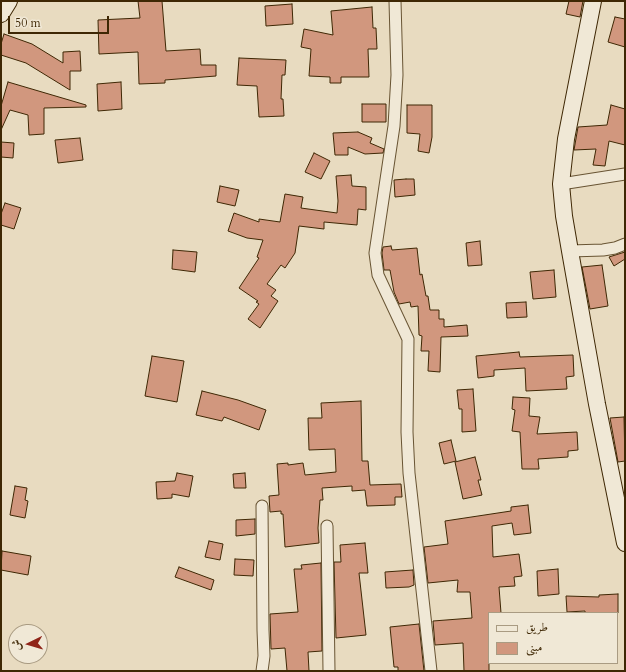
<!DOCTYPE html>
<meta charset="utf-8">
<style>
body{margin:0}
#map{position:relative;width:626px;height:672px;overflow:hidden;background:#e8dbc0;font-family:Cardo,Amiri,serif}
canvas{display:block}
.frame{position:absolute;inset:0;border:2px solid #3e2704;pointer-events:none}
.legend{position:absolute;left:488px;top:612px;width:130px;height:52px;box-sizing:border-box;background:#f0e8d6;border:1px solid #a99b82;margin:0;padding:5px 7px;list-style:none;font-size:12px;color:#3e2704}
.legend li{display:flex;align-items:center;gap:8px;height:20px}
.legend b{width:20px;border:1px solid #a99b82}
.north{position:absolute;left:8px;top:624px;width:40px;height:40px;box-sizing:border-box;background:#f0e8d6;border:1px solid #a99b82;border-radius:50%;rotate:265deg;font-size:11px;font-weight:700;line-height:16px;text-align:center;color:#3e2704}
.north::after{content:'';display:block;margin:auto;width:14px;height:18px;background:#8f2418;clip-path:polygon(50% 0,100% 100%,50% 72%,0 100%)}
.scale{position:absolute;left:8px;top:16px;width:101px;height:18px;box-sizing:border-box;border:2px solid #3e2704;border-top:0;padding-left:5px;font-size:12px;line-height:14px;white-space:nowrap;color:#3e2704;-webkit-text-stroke:3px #f0e8d6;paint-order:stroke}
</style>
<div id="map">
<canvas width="626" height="672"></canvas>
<div class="frame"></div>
<ul class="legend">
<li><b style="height:5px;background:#f0e8d6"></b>طريق</li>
<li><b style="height:11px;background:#d1977e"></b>مبنى</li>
</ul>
<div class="north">ش</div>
<div class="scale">50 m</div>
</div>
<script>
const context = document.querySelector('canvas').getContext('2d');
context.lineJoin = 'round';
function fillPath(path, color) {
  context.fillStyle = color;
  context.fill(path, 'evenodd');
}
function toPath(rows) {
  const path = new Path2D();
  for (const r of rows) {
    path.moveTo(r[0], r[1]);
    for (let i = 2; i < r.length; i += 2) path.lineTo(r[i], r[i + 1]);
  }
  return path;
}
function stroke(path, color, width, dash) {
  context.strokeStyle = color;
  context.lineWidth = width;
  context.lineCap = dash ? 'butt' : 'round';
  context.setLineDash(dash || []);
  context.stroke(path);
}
const building = toPath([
 [138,1,162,1,166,51,200,49,201,65,216,65,216,76,165,80,165,83,139,84,138,52,99,54,98,20,140,18,138,1],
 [569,1,583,1,580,17,566,14,569,1],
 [292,4,293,24,266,26,265,6,292,4],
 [372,7,373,28,376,28,377,49,368,49,369,77,341,77,341,83,330,83,330,77,309,76,311,49,301,47,304,29,333,35,331,11,372,7],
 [615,17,625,19,625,47,608,42,615,17],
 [4,34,32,44,63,63,63,52,80,51,81,71,70,71,70,90,26,63,1,55,1,44,4,34],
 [239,58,286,60,285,75,282,75,281,99,283,99,284,116,259,117,257,86,237,85,239,58],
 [8,82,86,105,86,107,44,108,44,134,29,135,28,115,10,110,1,130,1,106,8,82],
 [121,82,122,109,98,111,97,84,121,82],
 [362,104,386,104,386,122,362,122,362,104],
 [407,105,432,105,432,137,429,153,418,151,420,134,407,133,407,105],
 [611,105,625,109,625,145,609,141,605,166,593,165,596,149,574,150,578,127,607,125,611,105],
 [358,132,372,138,370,143,384,149,383,153,365,154,348,147,348,155,335,155,333,133,358,132],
 [80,138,83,160,58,163,55,140,80,138],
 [1,142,14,143,13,158,1,157,1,142],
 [314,153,330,161,321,179,305,172,314,153],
 [351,175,352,186,366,187,366,210,358,209,357,225,324,222,324,229,299,226,295,253,285,268,281,265,267,284,276,290,271,296,278,301,260,328,248,319,259,304,256,302,258,301,239,288,259,258,257,257,263,240,247,238,228,231,234,213,259,222,259,219,280,222,285,194,303,197,301,208,337,213,338,201,336,176,351,175],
 [406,179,414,179,415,195,395,197,394,180,406,179],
 [220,186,239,190,235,206,217,202,220,186],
 [5,203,21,208,14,229,1,225,1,214,5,203],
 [480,241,482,265,468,266,466,243,480,241],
 [391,246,392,250,417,248,420,275,422,274,426,296,428,296,430,310,439,310,439,319,444,319,444,327,467,325,468,336,441,337,440,372,428,371,429,351,421,351,422,336,419,335,418,306,411,307,410,302,399,304,394,292,390,270,384,270,382,253,383,247,391,246],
 [173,250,197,252,195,272,172,269,173,250],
 [625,252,625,259,614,266,609,257,625,252],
 [602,265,608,306,590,309,582,267,602,265],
 [554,270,556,297,533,299,530,272,554,270],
 [526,302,527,317,507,318,506,303,526,302],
 [519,352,520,357,573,355,574,376,566,377,567,389,526,391,525,368,494,370,494,376,478,378,476,356,519,352],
 [152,356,184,361,177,402,145,396,152,356],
 [473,389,476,431,462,432,462,409,459,409,457,390,473,389],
 [202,391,238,400,266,410,259,430,224,417,222,421,196,415,202,391],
 [513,397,530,398,529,416,540,417,537,434,577,432,578,450,568,451,568,457,538,459,539,469,522,469,520,432,512,431,515,410,512,409,513,397],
 [361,401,362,461,368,461,370,485,401,484,402,497,395,497,395,505,367,506,365,490,352,491,352,486,322,488,323,500,320,500,318,528,319,543,285,547,283,514,281,514,281,511,270,512,269,496,279,495,277,464,288,463,288,465,303,463,305,475,336,472,335,449,309,450,308,418,322,418,321,403,361,401],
 [624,417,625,461,618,462,610,418,624,417],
 [451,440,456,461,444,464,439,443,451,440],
 [475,457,481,480,478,480,482,495,463,499,455,462,475,457],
 [177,473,193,476,189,497,172,494,172,498,157,499,156,482,175,481,177,473],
 [245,473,246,488,234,488,233,474,245,473],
 [15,486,27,488,25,500,28,501,25,518,10,515,15,486],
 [528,505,531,533,514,535,512,523,492,526,493,557,519,554,522,576,514,577,515,586,499,587,501,613,489,613,489,671,464,671,463,643,435,645,433,621,472,618,470,592,457,592,458,580,428,583,424,547,448,544,445,521,511,511,511,507,528,505],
 [255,519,255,534,236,536,236,520,255,519],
 [209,541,223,544,220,560,205,557,209,541],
 [365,543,368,573,359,573,366,635,336,638,334,562,341,562,340,545,365,543],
 [2,551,31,556,28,575,1,570,2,551],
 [235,559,254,560,253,576,234,575,235,559],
 [321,563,322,651,308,652,309,671,287,671,285,648,271,649,270,614,298,612,294,569,302,569,301,565,321,563],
 [179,567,214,580,211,590,175,577,179,567],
 [558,569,559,594,538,596,537,571,558,569],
 [413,570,414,585,409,587,386,588,385,572,413,570],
 [618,594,618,613,585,613,585,611,567,612,566,596,599,597,599,595,618,594],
 [419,624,424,671,398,671,398,667,394,667,390,627,419,624]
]);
fillPath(building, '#d1977e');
stroke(building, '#3e2704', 1);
const street = toPath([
 [395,1,397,75,394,126,375,253,378,275,408,339,407,432,409,473,431,671],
 [561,184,625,174],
 [570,251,603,250,615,248,625,244],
 [262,506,263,630,264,656,262,671],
 [327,526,329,671]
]);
const secondary = toPath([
 [593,1,566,139,561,184,564,216,570,251,597,404,625,543],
 [1,14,9,1]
]);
stroke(street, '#685433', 13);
stroke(secondary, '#3e2704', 18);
stroke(street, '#f0e8d6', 11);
stroke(secondary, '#f0e8d6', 16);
</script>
